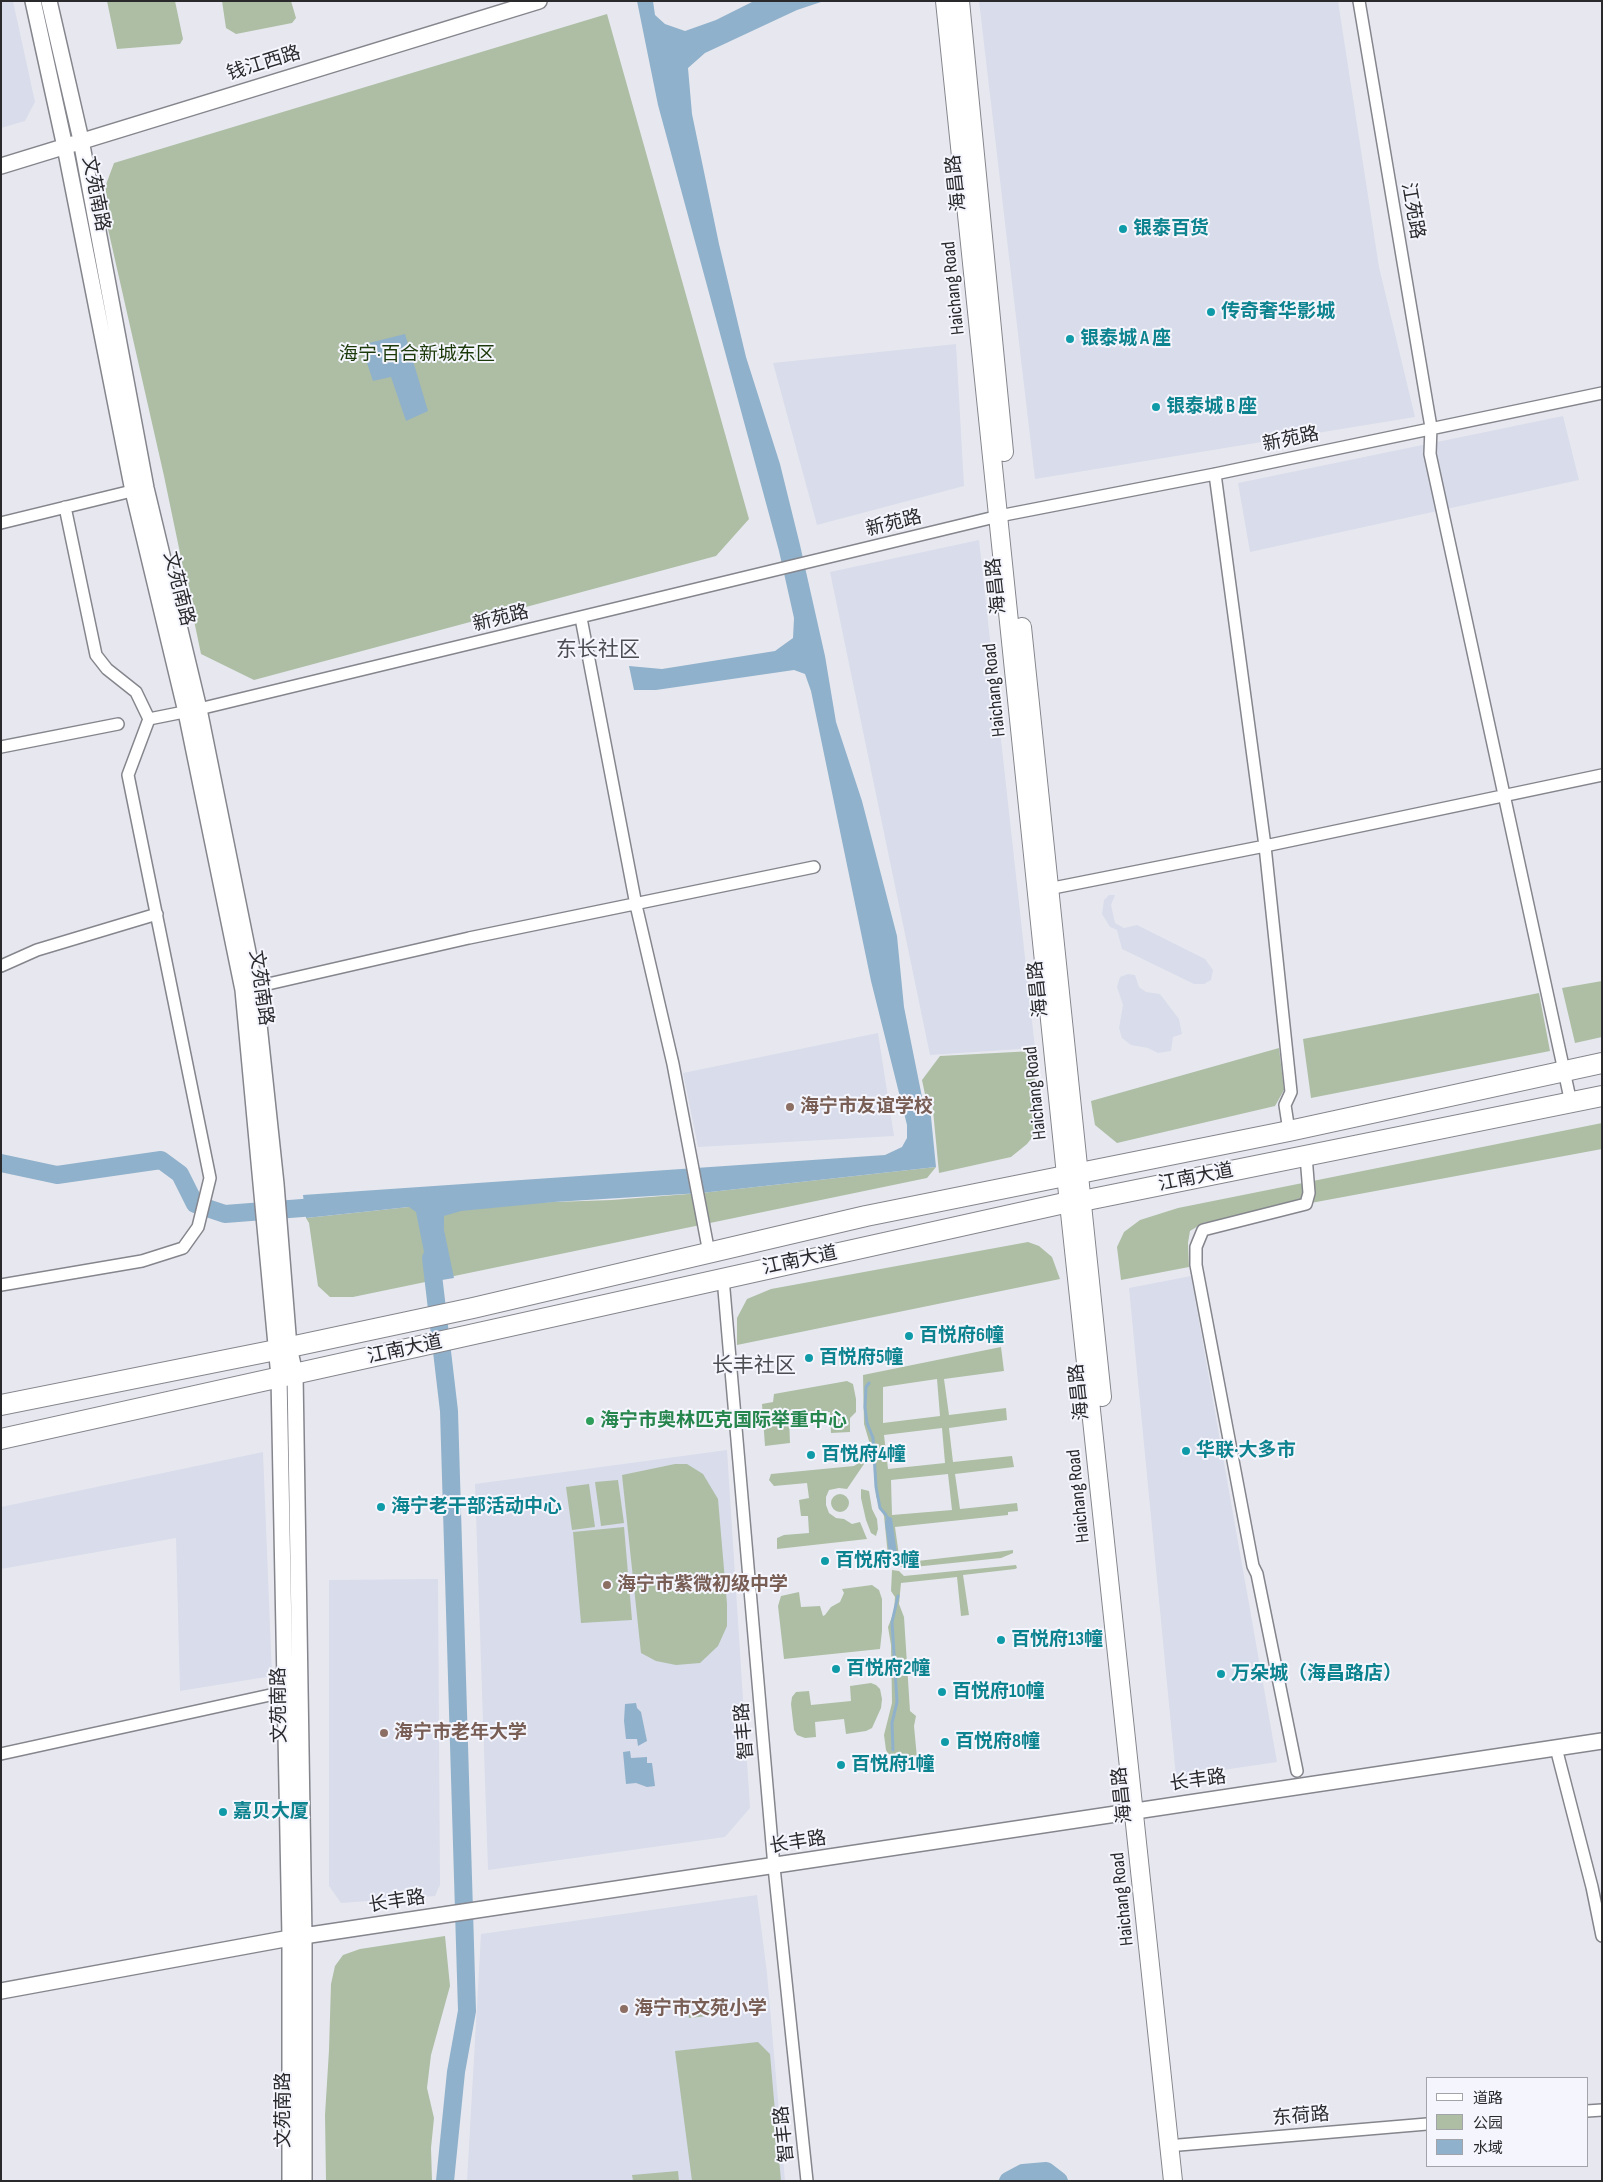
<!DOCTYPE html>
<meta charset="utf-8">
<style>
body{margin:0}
#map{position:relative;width:1603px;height:2182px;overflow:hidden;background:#e7e8ef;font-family:"Sofia Sans Condensed","Noto Sans SC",sans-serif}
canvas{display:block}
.frame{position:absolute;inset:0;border:2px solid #2a2a2d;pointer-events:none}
.legend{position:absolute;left:1426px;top:2077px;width:162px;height:90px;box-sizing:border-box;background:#f4f5fd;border:1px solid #a3a4aa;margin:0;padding:6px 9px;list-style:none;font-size:15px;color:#2a2a2d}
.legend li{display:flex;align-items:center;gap:10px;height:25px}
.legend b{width:25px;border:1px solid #a3a4aa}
</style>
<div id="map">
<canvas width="1603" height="2182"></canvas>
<div class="frame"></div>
<ul class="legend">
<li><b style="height:6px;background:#fff"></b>道路</li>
<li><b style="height:14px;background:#adbea5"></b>公园</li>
<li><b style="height:14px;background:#90b1cb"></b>水域</li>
</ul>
</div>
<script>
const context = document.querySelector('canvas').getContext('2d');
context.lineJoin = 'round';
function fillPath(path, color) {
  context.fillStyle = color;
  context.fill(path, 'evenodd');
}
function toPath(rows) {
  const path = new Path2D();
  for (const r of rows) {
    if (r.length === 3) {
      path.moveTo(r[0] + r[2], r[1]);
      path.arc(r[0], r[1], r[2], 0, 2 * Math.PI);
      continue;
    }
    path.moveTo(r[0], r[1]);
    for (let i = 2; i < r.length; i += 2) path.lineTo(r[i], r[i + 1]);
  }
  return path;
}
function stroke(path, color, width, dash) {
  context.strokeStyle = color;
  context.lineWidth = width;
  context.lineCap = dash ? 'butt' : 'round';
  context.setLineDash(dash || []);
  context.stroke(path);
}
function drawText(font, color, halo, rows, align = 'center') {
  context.font = font + ' "Sofia Sans Condensed","Noto Sans SC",sans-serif';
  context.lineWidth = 4;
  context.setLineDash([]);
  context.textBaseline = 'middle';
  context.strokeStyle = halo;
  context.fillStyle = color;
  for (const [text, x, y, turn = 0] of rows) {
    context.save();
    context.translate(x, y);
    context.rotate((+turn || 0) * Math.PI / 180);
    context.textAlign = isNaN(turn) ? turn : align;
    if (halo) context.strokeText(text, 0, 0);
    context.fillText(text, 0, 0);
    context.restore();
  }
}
fillPath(toPath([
 [1,1,13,1,35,102,25,121,1,128],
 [979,1,1338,1,1379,267,1415,417,1035,479],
 [956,344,964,486,817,525,773,363],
 [1563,416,1579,480,1250,552,1238,483],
 [979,540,1035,1048,930,1055,830,572],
 [1109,895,1115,895,1111,905,1115,923,1124,928,1137,925,1205,959,1213,970,1211,980,1204,984,1194,984,1122,949,1117,930,1110,927,1102,914,1104,900],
 [1128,974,1135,975,1139,987,1146,992,1160,994,1179,1019,1182,1034,1173,1037,1171,1051,1158,1053,1148,1048,1131,1045,1122,1038,1119,1028,1123,1005,1117,987,1120,977],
 [878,1033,894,1136,698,1147,683,1073],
 [1191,1276,1277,1762,1176,1777,1129,1288],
 [727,1450,750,1808,725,1837,488,1870,475,1484],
 [263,1452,272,1676,180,1691,176,1538,1,1569,1,1507],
 [438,1579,440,1885,435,1896,341,1903,329,1886,329,1580],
 [757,1895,767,1973,785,2181,467,2181,481,1934]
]), '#d9dcea');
fillPath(toPath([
 [107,1,175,1,183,39,180,44,117,49],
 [222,1,291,1,296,18,292,23,236,34,226,28],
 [607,14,749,519,716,556,254,680,201,654,164,476,101,198,114,163],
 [1602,981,1602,1037,1575,1043,1562,988],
 [1539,993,1550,1051,1311,1098,1303,1039],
 [1279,1048,1284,1090,1275,1106,1117,1143,1095,1125,1091,1101],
 [1033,1051,1038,1121,1034,1135,1027,1144,1011,1157,939,1173,932,1100,926,1099,922,1080,940,1056],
 [1602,1123,1602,1149,1203,1223,1190,1231,1188,1243,1189,1267,1121,1280,1117,1247,1124,1232,1140,1220,1178,1208],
 [936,1167,927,1178,353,1297,330,1297,318,1286,309,1223,306,1218,409,1207,612,1200,701,1193],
 [1028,1242,1039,1246,1052,1257,1060,1279,737,1345,737,1318,747,1299,771,1289],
 [1001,1347,1004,1371,944,1379,949,1415,1006,1408,1007,1420,949,1428,953,1462,1012,1456,1014,1467,955,1474,960,1509,1017,1503,1018,1511,1008,1512,1008,1515,895,1527,900,1563,1013,1550,1013,1553,1001,1558,904,1568,895,1564,888,1556,884,1516,876,1496,874,1458,864,1424,863,1375],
 [937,1379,940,1416,883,1423,883,1387],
 [942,1428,945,1463,888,1469,884,1435],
 [948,1474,952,1510,892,1515,891,1480],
 [847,1381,853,1384,856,1399,856,1412,850,1418,850,1432,831,1433,830,1412,789,1417,790,1443,765,1446,762,1404,773,1402,774,1394],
 [862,1461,864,1464,847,1489,839,1488,829,1490,826,1497,826,1505,829,1513,836,1518,844,1519,852,1524,860,1522,867,1539,777,1549,777,1538,784,1535,809,1533,808,1516,801,1516,799,1500,809,1498,807,1483,774,1486,769,1480,771,1474,854,1466],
 [675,1464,687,1464,703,1474,718,1499,727,1604,727,1626,718,1646,700,1663,676,1665,656,1661,641,1653,622,1475],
 [618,1480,624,1523,601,1526,595,1482],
 [589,1484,595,1527,572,1530,566,1487],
 [861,1489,869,1491,872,1509,877,1519,878,1529,876,1536,871,1533,866,1520,861,1498],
 [840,1503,9],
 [624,1527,632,1620,581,1623,573,1532],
 [1016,1565,1017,1568,1015,1569,963,1575,969,1615,961,1616,957,1577,901,1583,899,1604,904,1617,910,1711,916,1716,914,1726,917,1758,920,1769,899,1766,892,1761,886,1750,884,1735,892,1703,891,1645,888,1627,894,1612,895,1597,891,1591,892,1570,899,1571,904,1576],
 [872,1585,879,1590,882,1599,882,1631,880,1649,784,1659,778,1606,781,1596,799,1592,801,1607,820,1606,823,1616,825,1615,831,1607,840,1602,844,1593,842,1589],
 [871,1683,876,1685,880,1689,882,1699,881,1708,872,1728,866,1731,846,1734,844,1719,815,1722,816,1737,805,1738,797,1735,794,1730,791,1704,792,1697,796,1692,809,1691,811,1705,851,1701,850,1686],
 [445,1936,450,1986,431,2055,427,2088,434,2118,431,2148,432,2181,326,2181,325,2115,329,2050,331,1984,335,1966,343,1955,360,1949],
 [735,2007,736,2013,689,2018,688,2012],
 [758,2042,770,2054,781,2181,692,2181,675,2051],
 [678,2171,679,2181,633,2181,632,2175]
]), '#adbea5');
fillPath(toPath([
 [637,1,653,1,655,15,665,24,685,31,716,20,754,1,824,1,797,10,705,53,688,68,692,114,719,244,746,357,780,464,800,545,825,656,836,722,862,801,897,936,904,1007,923,1102,930,1107,936,1167,701,1193,554,1202,461,1211,444,1216,444,1230,454,1278,430,1282,416,1212,409,1207,306,1218,303,1195,885,1155,902,1147,907,1138,907,1125,871,981,811,691,805,674,794,670,656,690,634,690,629,666,662,669,775,651,793,638,794,618,779,551,658,105],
 [405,334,428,411,406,421,391,377,373,381,361,345],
 [886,1515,892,1518,897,1554,896,1560,889,1553,885,1523],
 [636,1703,637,1708,641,1712,647,1741,638,1746,637,1739,626,1739,624,1721,625,1704],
 [630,1751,631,1758,647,1757,647,1763,652,1763,655,1786,647,1787,636,1783,626,1784,623,1752]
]), '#90b1cb');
stroke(toPath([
 [869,1383,866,1387,865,1407,867,1423,873,1438,876,1487,880,1508,886,1515],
 [893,1750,892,1723,897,1702,892,1622,898,1596]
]), '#90b1cb', 3);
stroke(toPath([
 [1,1163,57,1175,161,1160,180,1174,195,1204,225,1214,328,1206],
 [431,1258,449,1411,467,2011,456,2072,445,2181],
 [1008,2181,1023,2173,1046,2171,1059,2181]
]), '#90b1cb', 18);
const street = toPath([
 [1359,1,1427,404,1431,427,1430,454,1571,1103],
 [1215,474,1265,846,1291,1092,1285,1105,1289,1131],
 [65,507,96,655,107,669,136,692,149,719],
 [1,523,140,489],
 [581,618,636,905,673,1064,709,1253],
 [1,747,118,724],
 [1043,890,1265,846,1602,775],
 [1,966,37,950,157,914],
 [255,987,469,938,814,867],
 [723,1278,774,1867,807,2181],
 [1,1285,142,1261,183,1248,198,1227,210,1178,128,775,149,719,199,709,999,516,1215,474,1602,393],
 [1556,1748,1592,1887,1602,1936],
 [1,1754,293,1690],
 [1297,1771,1257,1574,1253,1566,1196,1265,1196,1247,1203,1230,1306,1204,1309,1193,1306,1156],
 [1587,2111,1602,2110],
 [1179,2145,1427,2124]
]);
const secondary = toPath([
 [33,1,65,147,133,491,186,712,243,990,279,1377,290,1938,290,2181],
 [49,1,81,140,146,488,199,709,255,987,276,1184,289,1347,295,1374,304,1938,304,2181],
 [1,166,539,1],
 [1,1991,290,1938,1602,1741]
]);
const primary = toPath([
 [945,1,1066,1175,1173,2181],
 [960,1,1004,452],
 [1022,627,1102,1397]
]);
const highway = toPath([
 [1,1405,276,1350,473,1308,866,1216,1289,1131,1602,1063],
 [1,1439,1069,1202,1082,1201,1602,1096]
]);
stroke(street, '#85868d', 14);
stroke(secondary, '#85868d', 18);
stroke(primary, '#85868d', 20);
stroke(highway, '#85868d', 22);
stroke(street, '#fff', 11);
stroke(secondary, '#fff', 15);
stroke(primary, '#fff', 18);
stroke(highway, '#fff', 20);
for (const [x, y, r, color] of [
 [1123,229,5,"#0f9aa8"],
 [1211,312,5,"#0f9aa8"],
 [1070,339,5,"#0f9aa8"],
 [1156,407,5,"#0f9aa8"],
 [790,1107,5,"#8d6e63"],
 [909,1336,5,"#0f9aa8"],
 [809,1358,5,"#0f9aa8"],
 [590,1421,5,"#2e9e5b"],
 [1186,1451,5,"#0f9aa8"],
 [811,1455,5,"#0f9aa8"],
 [381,1507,5,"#0f9aa8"],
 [825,1561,5,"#0f9aa8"],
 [607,1585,5,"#8d6e63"],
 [1001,1640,5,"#0f9aa8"],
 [836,1669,5,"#0f9aa8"],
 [1221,1674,5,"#0f9aa8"],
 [942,1692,5,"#0f9aa8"],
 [384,1733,5,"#8d6e63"],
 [945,1742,5,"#0f9aa8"],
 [841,1765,5,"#0f9aa8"],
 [223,1812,5,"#0f9aa8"],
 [624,2009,5,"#8d6e63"]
]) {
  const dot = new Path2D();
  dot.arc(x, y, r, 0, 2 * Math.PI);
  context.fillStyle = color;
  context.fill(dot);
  stroke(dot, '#f4f5fd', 2);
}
drawText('19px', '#2a2a2d', '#f4f5fd', [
 ["钱江西路",264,64,-17],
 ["海昌路",957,183,-96],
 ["文苑南路",95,194,79],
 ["江苑路",1412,211,80],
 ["Haichang Road",954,288,-96],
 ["新苑路",1291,440,-12],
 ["新苑路",894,524,-14],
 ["海昌路",997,586,-96],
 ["文苑南路",178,589,76],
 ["新苑路",501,619,-14],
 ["Haichang Road",995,690,-96],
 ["文苑南路",260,988,82],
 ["海昌路",1039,989,-96],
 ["Haichang Road",1036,1093,-96],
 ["江南大道",1196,1178,-11],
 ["江南大道",800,1261,-12],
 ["江南大道",405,1350,-12],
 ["海昌路",1080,1392,-96],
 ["Haichang Road",1079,1496,-96],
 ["文苑南路",280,1705,-91],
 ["智丰路",745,1731,-95],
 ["长丰路",1198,1781,-8],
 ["海昌路",1123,1795,-96],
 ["长丰路",798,1843,-9],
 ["Haichang Road",1123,1899,-96],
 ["长丰路",397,1902,-9],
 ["文苑南路",284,2110,-90],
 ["东荷路",1301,2117,-5],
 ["智丰路",785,2134,-96]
]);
drawText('bold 19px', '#0d838f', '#f4f5fd', [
 ["银泰百货",1133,229],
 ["传奇奢华影城",1221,312],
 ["银泰城 A 座",1080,339],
 ["银泰城 B 座",1166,407],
 ["百悦府6幢",919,1336],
 ["百悦府5幢",819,1358],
 ["华联·大多市",1196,1451],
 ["百悦府4幢",821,1455],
 ["海宁老干部活动中心",391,1507],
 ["百悦府3幢",835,1561],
 ["百悦府13幢",1011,1640],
 ["百悦府2幢",846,1669],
 ["万朵城（海昌路店）",1231,1674],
 ["百悦府10幢",952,1692],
 ["百悦府8幢",955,1742],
 ["百悦府1幢",851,1765],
 ["嘉贝大厦",233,1812]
], 'left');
drawText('19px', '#1c3909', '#f4f5fd', [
 ["海宁·百合新城东区",417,355]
]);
drawText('bold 19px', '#785e54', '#f4f5fd', [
 ["海宁市友谊学校",800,1107],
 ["海宁市紫微初级中学",617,1585],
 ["海宁市老年大学",394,1733],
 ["海宁市文苑小学",634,2009]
], 'left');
drawText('bold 19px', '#27864d', '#f4f5fd', [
 ["海宁市奥林匹克国际举重中心",600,1421]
], 'left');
drawText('21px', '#4c4d53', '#f4f5fd', [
 ["东长社区",598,651],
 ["长丰社区",754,1367]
]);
</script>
